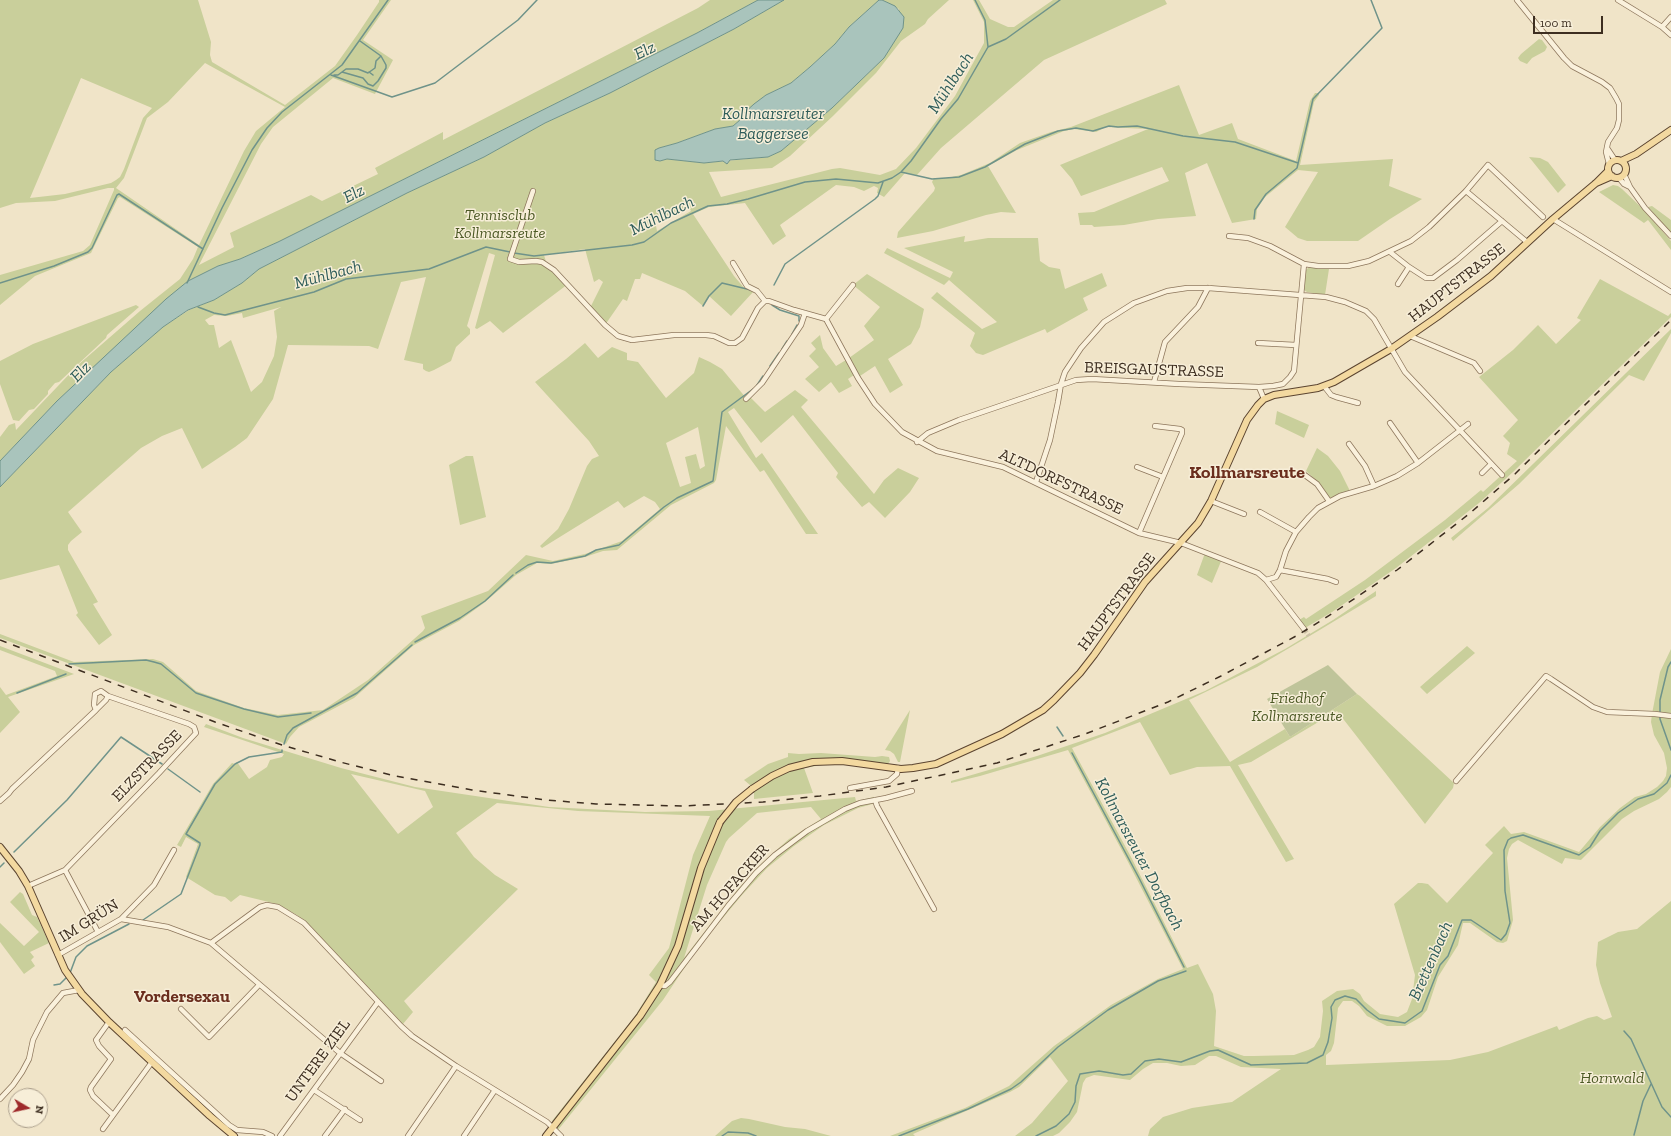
<!DOCTYPE html>
<meta charset="utf-8">
<style>
body{margin:0}
#map{position:relative;width:1671px;height:1136px;overflow:hidden;background:#f0e4c8;font-family:"Zilla Slab",serif}
canvas{display:block}
.north{position:absolute;left:8px;top:1088px;width:40px;height:40px;box-sizing:border-box;background:#f7eed8;border:1px solid #ada18e;border-radius:50%;rotate:99deg;font-size:11px;font-weight:700;line-height:16px;text-align:center;color:#3d2e20}
.north::after{content:'';display:block;margin:auto;width:14px;height:18px;background:#9e2a2b;clip-path:polygon(50% 0,100% 100%,50% 72%,0 100%)}
.scale{position:absolute;left:1533px;top:16px;width:70px;height:18px;box-sizing:border-box;border:2px solid #3d2e20;border-top:0;padding-left:5px;font-size:12px;line-height:14px;white-space:nowrap;color:#3d2e20;-webkit-text-stroke:3px #f7eed8;paint-order:stroke}
</style>
<div id="map">
<canvas width="1671" height="1136"></canvas>
<div class="north">N</div>
<div class="scale">100 m</div>
</div>
<script>
const context = document.querySelector('canvas').getContext('2d');
context.lineJoin = 'round';
function fillPath(path, color) {
  context.fillStyle = color;
  context.fill(path, 'evenodd');
}
function toPath(rows) {
  const path = new Path2D();
  for (const r of rows) {
    if (r.length === 3) {
      path.moveTo(r[0] + r[2], r[1]);
      path.arc(r[0], r[1], r[2], 0, 2 * Math.PI);
      continue;
    }
    path.moveTo(r[0], r[1]);
    for (let i = 2; i < r.length; i += 2) path.lineTo(r[i], r[i + 1]);
  }
  return path;
}
function stroke(path, color, width, dash) {
  context.strokeStyle = color;
  context.lineWidth = width;
  context.lineCap = dash ? 'butt' : 'round';
  context.setLineDash(dash || []);
  context.stroke(path);
}
function drawText(font, color, halo, rows, align = 'center') {
  context.font = font + ' "Zilla Slab",serif';
  context.lineWidth = 3;
  context.setLineDash([]);
  context.textBaseline = 'middle';
  context.strokeStyle = halo;
  context.fillStyle = color;
  for (const [text, x, y, turn = 0] of rows) {
    context.save();
    context.translate(x, y);
    context.rotate((+turn || 0) * Math.PI / 180);
    context.textAlign = isNaN(turn) ? turn : align;
    if (halo) context.strokeText(text, 0, 0);
    context.fillText(text, 0, 0);
    context.restore();
  }
}
fillPath(toPath([
 [0,0,198,0,211,42,210,55,212,62,285,105,335,66,357,35,379,2,379,0,391,0,363,40,393,60,375,94,333,78,273,127,261,144,199,265,234,247,230,233,311,195,322,201,378,174,375,168,443,132,443,140,698,8,710,0,758,0,697,33,278,242,240,259,218,266,188,281,57,401,0,461,0,437,9,425,15,423,16,430,78,365,140,311,180,279,193,259,198,247,120,197,118,198,91,253,35,276,0,305,0,275,83,251,90,245,114,190,114,188,108,188,55,201,16,203,0,208],
 [205,63,285,107,256,131,244,151,199,245,116,188,124,178,147,118,168,102],
 [81,78,152,108,143,118,124,169,120,177,116,180,111,183,65,194,30,198],
 [784,0,879,0,849,27,835,44,810,67,791,83,766,95,744,113,740,120,733,126,715,129,677,143,659,148,660,161,667,159,704,163,768,157,781,151,832,108,884,58,896,36,899,9,882,0,949,0,928,19,925,24,901,41,876,73,833,116,790,156,772,168,709,172,721,197,832,169,840,168,880,175,896,169,916,148,955,96,984,43,984,22,973,0,979,0,990,19,1008,27,1014,27,1053,0,1165,0,1167,4,1044,60,941,148,917,175,905,173,884,197,877,193,878,188,874,186,864,191,854,187,836,185,780,225,786,236,773,245,745,203,709,207,693,214,734,276,745,289,754,291,731,316,709,296,703,306,685,291,642,273,640,279,635,279,627,301,623,299,605,325,590,308,603,282,599,279,594,282,585,249,544,255,547,265,568,284,503,333,490,321,477,329,475,328,495,255,489,253,467,326,470,329,470,334,456,347,451,361,434,370,429,372,426,371,423,369,423,364,404,360,426,277,401,282,378,349,369,346,288,345,273,399,247,438,235,447,202,469,182,428,162,436,141,448,68,512,82,532,71,541,68,545,68,550,98,602,93,604,112,635,99,645,76,615,78,613,59,565,0,580,0,487,111,372,163,327,189,310,214,300,242,283,259,269,407,193,484,157,545,123,610,93,734,29],
 [689,207,691,211,657,231,655,221],
 [281,307,274,311,277,337,274,356,262,382,251,392,231,340,219,348,214,325,209,325,205,320,214,315,227,316,242,313,243,318],
 [1539,39,1542,40,1547,47,1545,51,1532,58,1527,64,1520,61,1518,58,1521,54],
 [1179,85,1199,135,1232,123,1238,139,1296,161,1310,101,1315,93,1319,93,1319,95,1314,102,1300,165,1393,159,1389,186,1422,199,1390,219,1358,241,1307,241,1298,238,1285,227,1318,172,1298,170,1265,197,1257,209,1256,219,1232,223,1207,163,1185,173,1196,216,1158,219,1124,225,1094,227,1092,225,1080,225,1078,213,1094,212,1169,181,1162,167,1081,196,1072,179,1060,165,1148,129,1106,127,1096,132,1074,129,1064,131,1017,150,988,166,1016,213,1001,212,986,215,933,231,897,238,898,232,934,191,935,188,932,182,934,178,947,178,961,175,990,163,1020,143,1051,132,1071,127],
 [1529,157,1540,158,1548,162,1566,185,1558,193],
 [1613,185,1618,186,1622,189,1644,210,1671,241,1671,250,1648,220,1644,223,1599,192],
 [1652,206,1671,220,1671,233,1648,207],
 [965,236,964,242,988,238,1038,238,1040,261,1049,267,1060,269,1065,289,1102,273,1107,286,1083,298,1088,310,1047,333,1045,329,983,355,976,353,970,346,975,333,931,298,937,292,982,329,997,322,949,280,944,285,884,253,887,248,950,278,953,272,904,248],
 [1309,267,1329,269,1325,295,1307,292,1304,290,1305,271],
 [867,274,924,309,920,327,911,344,888,359,903,385,890,393,875,366,860,376,849,358,874,340,864,326,880,307,853,285],
 [1600,279,1668,316,1671,313,1671,317,1513,472,1479,503,1396,568,1332,612,1305,628,1299,620,1304,617,1306,619,1365,580,1445,520,1481,490,1483,492,1517,461,1507,454,1510,443,1503,436,1518,420,1479,377,1513,350,1538,325,1556,344,1581,320,1577,318],
 [136,305,139,307,107,335,106,338,59,382,55,383,48,391,48,394,34,409,29,410,19,421,13,420,0,384,0,361,33,344],
 [1671,329,1671,333,1644,381,1629,375,1519,484,1453,541,1451,538,1488,508],
 [820,335,823,348,836,366,846,360,854,375,848,379,852,386,839,393,831,382,819,392,805,379,819,367,809,356,816,349,811,343],
 [585,343,598,358,612,347,627,353,627,360,638,362,666,398,694,373,699,357,710,362,722,369,746,398,749,396,765,412,795,390,808,400,801,407,874,494,884,480,898,468,919,478,910,492,885,518,869,502,862,507,836,477,838,473,793,415,761,443,734,408,728,412,756,458,762,453,818,534,806,534,764,470,760,472,726,426,716,480,714,483,671,505,617,550,603,551,585,557,551,564,537,563,516,575,484,603,459,621,414,645,354,698,299,727,290,737,286,744,0,638,0,634,74,662,153,659,163,662,196,691,244,708,278,715,323,710,368,680,423,631,425,628,421,616,488,591,526,555,553,561,585,554,622,541,660,509,655,502,644,496,624,508,618,501,542,548,540,546,558,529,569,509,587,466,592,459,599,456,589,441,535,382,566,359],
 [698,427,705,466,700,469,696,454,685,457,691,483,680,487,666,443],
 [1277,411,1309,425,1304,438,1275,424],
 [1317,448,1328,456,1340,471,1350,491,1330,498,1320,484,1306,471],
 [466,456,473,456,486,517,460,525,449,465],
 [1205,553,1222,559,1212,583,1197,575],
 [1376,591,1376,596,1318,631,1257,667,1189,700,1230,762,1285,729,1290,737,1357,694,1360,696,1454,783,1453,788,1425,824,1337,711,1251,762,1238,765,1294,859,1286,862,1230,766,1197,767,1170,775,1140,722,1072,748,1131,857,1187,968,1198,964,1213,994,1216,1011,1214,1046,1244,1056,1254,1056,1294,1055,1308,1050,1314,1047,1320,1037,1323,1011,1322,1001,1337,991,1353,989,1360,994,1364,1001,1380,1014,1398,1017,1407,1012,1412,999,1415,975,1394,904,1418,883,1422,883,1428,884,1447,903,1493,853,1485,845,1504,826,1511,834,1524,832,1579,852,1600,827,1620,808,1635,797,1646,794,1657,787,1663,781,1666,776,1667,768,1664,753,1654,735,1651,722,1652,714,1660,672,1671,649,1671,787,1667,792,1659,799,1634,811,1622,819,1581,860,1565,858,1562,864,1518,840,1512,844,1509,849,1507,858,1513,920,1507,941,1503,943,1497,942,1470,923,1463,923,1458,945,1438,977,1427,1010,1421,1017,1405,1026,1387,1026,1367,1016,1359,1006,1352,1001,1343,1001,1338,1008,1334,1043,1331,1051,1326,1055,1326,1065,1450,1060,1488,1052,1557,1026,1559,1030,1588,1018,1597,1016,1604,1020,1612,1017,1600,983,1596,965,1598,942,1618,932,1637,929,1671,901,1671,1136,1148,1136,1150,1129,1163,1117,1192,1108,1232,1102,1281,1069,1241,1067,1216,1056,1209,1056,1195,1065,1181,1066,1167,1063,1153,1063,1143,1069,1130,1080,1094,1075,1086,1078,1083,1083,1077,1112,1070,1122,1059,1133,1053,1136,1015,1136,1032,1123,1068,1081,1050,1057,1019,1087,1010,1092,913,1134,915,1136,890,1136,965,1108,1009,1086,1054,1046,1111,1005,1158,979,1183,969,1127,860,1068,750,980,776,951,783,951,781,1037,756,1105,733,1205,691,1285,649,1333,620],
 [0,646,74,674,8,697,20,712,0,733,0,687,6,695,57,676,55,671,0,650],
 [1467,646,1475,653,1427,694,1420,687],
 [910,710,900,762,898,762,894,754,890,751,885,750],
 [206,724,243,738,341,768,415,787,549,807,645,812,709,811,855,797,856,801,874,797,876,803,858,808,824,825,794,846,767,868,742,895,697,949,663,1000,558,1130,552,1121,635,1016,656,982,649,975,669,948,693,855,710,816,578,811,497,803,456,833,474,857,495,875,518,889,404,1001,413,1012,403,1024,310,926,297,915,277,904,240,895,231,902,225,897,215,895,186,877,198,844,186,837,181,847,177,845,213,784,232,763,235,764,237,762,249,779,267,767,270,760,282,757,284,754,204,727],
 [351,774,425,791,433,807,398,834],
 [811,807,821,819,789,839,762,863,738,889,684,958,707,885,726,842,729,838,757,813],
 [788,753,799,754,821,753,875,757,882,756,889,757,890,761,888,764,881,764,880,770,852,765,822,765,804,768,813,793,754,799,754,793,750,785,744,780,768,764,788,757],
 [20,892,23,894,32,915,37,917,49,943,30,952,34,957,31,960,35,966,24,974,0,942,0,923,24,946,39,932,10,902],
 [741,1118,749,1119,785,1127,805,1129,831,1136,715,1136,732,1121]
]), '#c9cf9b');
fillPath(toPath([
 [1328,665,1357,694,1290,737,1267,699]
]), '#bfc49a');
const water = toPath([
 [758,0,784,0,734,29,610,93,545,123,484,157,407,193,259,269,242,283,214,300,188,310,163,327,111,372,0,487,0,461,57,401,166,299,188,281,218,266,240,259,278,242,697,33,758,0],
 [879,0,882,0,895,6,904,17,903,28,884,58,832,108,781,151,768,157,730,160,727,164,723,161,704,163,667,159,660,161,655,160,655,150,659,148,677,143,715,129,733,126,740,120,744,113,754,104,766,95,791,83,810,67,835,44,849,27,879,0]
]);
fillPath(water, '#a9c4bc');
stroke(water, '#6f938a', 1);
stroke(toPath([
 [975,0,985,20,988,47],
 [342,72,363,78,368,84,373,86,378,81,386,68,386,65,381,56],
 [369,72,373,75],
 [331,75,392,97,435,83,518,20,537,0],
 [334,75,338,75,346,69,358,69,368,73,375,68,376,61,381,56,360,41],
 [901,172,932,179,959,177,985,167,1025,144,1058,131,1076,128,1093,131,1109,126,1118,127,1137,126,1183,136,1235,142,1298,163],
 [1254,219,1255,210,1266,194,1297,168,1313,99,1382,28,1371,0],
 [514,253,534,256,632,245,644,242,671,223,708,206,727,204,748,199,805,182,836,179,878,183,892,178,901,172,911,161,941,119,958,99,988,47,1006,39,1060,0],
 [0,283,54,266,88,252,92,248,117,195,119,194,203,249],
 [187,283,222,208,252,150,267,128,282,112,342,65,388,0],
 [774,285,785,264,875,199,878,196,883,182],
 [772,305,780,310,799,316,799,321],
 [703,306,709,296,722,283,751,290],
 [198,307,214,313,225,315,314,292,346,279,429,269,486,247,510,252],
 [792,334,797,325],
 [782,349,787,341],
 [770,366,779,353],
 [757,385,763,376],
 [516,573,528,565,537,562,551,563,585,556,596,550,619,545,664,507,677,498,713,481,722,412,753,389],
 [415,642,460,618,485,601,513,575],
 [1671,662,1668,667,1660,700,1660,719,1671,750],
 [69,664,146,660,154,662,161,664,196,693,244,709,278,717,311,713],
 [17,693,66,674],
 [1057,727,1063,736],
 [284,744,287,735,293,728,357,693,412,645],
 [1072,753,1139,878,1184,967],
 [168,769,200,792],
 [14,852,67,800,121,737,162,764],
 [0,867,4,863],
 [143,920,181,894,200,845,200,843,186,834,215,784,235,764,249,757,282,752,282,750],
 [70,973,76,957,87,946,129,924],
 [54,985,60,984,68,976],
 [1624,1031,1631,1039,1662,1107,1671,1117],
 [1634,1135,1643,1101,1651,1084],
 [722,1136,728,1132,748,1133,756,1136],
 [899,1136,968,1109,1011,1089,1021,1082,1058,1047,1108,1010,1158,981,1186,971],
 [1036,1136,1056,1126,1069,1114,1075,1102,1076,1086,1080,1074,1099,1071,1123,1075,1131,1074,1145,1061,1159,1059,1181,1062,1210,1051,1218,1050,1251,1065,1307,1063,1323,1055,1328,1042,1332,1018,1331,1007,1335,1000,1345,996,1356,999,1367,1010,1379,1019,1405,1023,1422,1011,1440,965,1448,956,1462,920,1471,920,1501,940,1506,934,1510,923,1505,891,1504,850,1508,840,1511,838,1523,835,1579,855,1590,847,1600,831,1618,813,1638,799,1654,794,1667,783,1671,775]
]), '#6f938a', 1.5);
stroke(toPath([
 [1304,629,1309,636]
]), '#ccc0a6', 4.5, [4.5, 2]);
const minor = toPath([
 [1517,0,1564,58,1572,66,1602,82,1610,88,1616,98,1619,104,1619,120,1617,128,1608,142,1606,152,1609,164],
 [1618,0,1662,27,1671,35],
 [1662,27,1671,17],
 [1607,148,1615,160],
 [1624,174,1630,187,1645,208,1671,236],
 [1619,178,1624,184,1630,187],
 [533,191,510,259,519,262,536,261,542,262,554,270,605,325,618,336,632,340,674,335,706,335,714,336,729,343,735,343,742,338,758,308,765,301,769,301,794,310,826,319,858,378,875,404,902,432,937,451,1003,467,1139,533,1181,543,1258,573,1266,580,1304,629],
 [1466,191,1527,242],
 [1553,219,1671,292],
 [1229,236,1248,238,1270,246,1304,264,1318,266,1348,266,1369,261,1411,241,1429,227,1466,191,1488,165,1543,217],
 [1390,252,1409,267,1426,278,1433,278,1457,260,1502,221],
 [733,263,747,286,757,291,765,301],
 [1398,284,1409,267],
 [826,319,853,285],
 [1410,336,1474,363,1480,371],
 [1258,343,1296,345],
 [1154,382,1165,342,1198,307,1208,288],
 [1324,386,1331,395,1336,397,1358,403],
 [1259,387,1264,399],
 [746,399,762,383,801,325,805,313],
 [1390,423,1418,463],
 [917,442,928,433,959,420,1076,380,1092,379,1179,384,1259,387,1273,386,1283,384,1290,377,1294,371,1304,264],
 [1349,444,1365,466,1374,486],
 [1137,467,1163,477],
 [1302,473,1317,484,1329,501],
 [1482,473,1491,464],
 [1036,482,1050,440,1058,402,1061,384,1065,372,1081,348,1104,322,1134,303,1167,291,1187,288,1208,288,1326,297,1345,302,1366,311,1374,319,1405,372,1502,475],
 [1211,501,1244,514],
 [1260,512,1296,532],
 [1139,533,1182,433,1182,430,1180,429,1155,426],
 [1280,570,1328,579,1336,582],
 [1266,580,1276,577,1280,570,1286,551,1296,532,1309,517,1318,508,1340,496,1374,486,1397,476,1418,463,1468,424],
 [1456,781,1546,676,1551,679,1593,707,1607,712,1655,714,1671,716],
 [850,788,889,781,897,774,898,768],
 [875,800,877,806,934,909],
 [0,801,9,793,12,789,77,728,96,710,106,700,108,696,101,691,95,694,94,705,96,710],
 [65,870,98,932],
 [28,886,65,870,159,773,196,733,194,727,189,724,108,696],
 [121,919,168,927,211,943,260,907,267,905,278,907,304,923,401,1026,412,1036,456,1066,547,1122,561,1136],
 [211,943,340,1053,381,1081],
 [58,955,121,919,154,885,174,850],
 [660,985,665,986,670,982,728,906,756,873,775,855,807,831,845,809,860,803,886,798,912,791],
 [181,1009,209,1037,259,985],
 [109,1022,96,1040,99,1046,111,1059,91,1087,90,1090,93,1096,113,1115],
 [125,1030,229,1125,237,1130,263,1132,272,1136],
 [314,1090,360,1120],
 [0,1099,13,1085,22,1072,29,1059,33,1040,47,1012,63,993,79,990],
 [103,1129,152,1062],
 [280,1136,378,1002],
 [325,1136,345,1109],
 [408,1136,456,1066],
 [464,1136,495,1090]
]);
const major = toPath([
 [1617,169,9],
 [1621,161,1636,154,1671,130],
 [1596,183,1612,176],
 [752,789,772,776,789,768,813,762,842,761,901,769,913,768,936,764,1002,734,1043,710,1054,700,1080,673,1094,655,1145,582,1198,523,1211,501,1247,420,1258,405,1264,399,1274,395,1318,388,1334,382,1391,349,1437,317,1491,276,1553,219,1596,183,1608,171],
 [0,847,19,871,28,886,65,970,82,994,109,1022,210,1116,234,1136],
 [546,1136,640,1016,660,985,678,946,701,868,720,822]
]);
stroke(minor, '#8d765c', 6);
stroke(major, '#5b4430', 8);
stroke(minor, '#faf1dc', 4.5);
stroke(major, '#f3d9a0', 6);
stroke(toPath([
 [0,640,215,722,282,745,340,762,395,776,472,790,546,800,596,804,682,806,763,802,820,796,886,787,997,763,1085,734,1168,702,1221,676,1298,635,1333,613,1397,570,1469,514,1515,474,1671,320]
]), '#3d2e20', 1.5, [7, 7]);
const majorBridge = toPath([
 [720,822,736,802,752,789]
]);
stroke(majorBridge, '#5b4430', 8, []);
stroke(majorBridge, '#f3d9a0', 6);
drawText('italic 16px', '#4d5a26', '#f7eed8', [
 ["Tennisclub",500,215],
 ["Kollmarsreute",500,233],
 ["Friedhof",1297,698],
 ["Kollmarsreute",1297,716],
 ["Hornwald",1612,1078]
]);
drawText('16px', '#3d2e20', '#f7eed8', [
 ["HAUPTSTRASSE",1457,283,-38],
 ["BREISGAUSTRASSE",1154,370,2],
 ["ALTDORFSTRASSE",1061,482,25],
 ["HAUPTSTRASSE",1117,602,-53],
 ["ELZSTRASSE",147,766,-46],
 ["AM HOFACKER",730,888,-49],
 ["IM GRÜN",89,921,-32],
 ["UNTERE ZIEL",318,1061,-54]
]);
drawText('italic 17px', '#2f5d5a', '#f7eed8', [
 ["Elz",645,51,-26],
 ["Mühlbach",951,83,-57],
 ["Kollmarsreuter",773,114],
 ["Baggersee",773,134],
 ["Elz",354,194,-27],
 ["Mühlbach",662,216,-26],
 ["Mühlbach",328,275,-15],
 ["Elz",81,372,-46],
 ["Kollmarsreuter Dorfbach",1139,854,62],
 ["Brettenbach",1431,961,-66]
]);
drawText('bold 17px', '#6b2e1e', '#f7eed8', [
 ["Vordersexau",182,997]
]);
drawText('bold 18px', '#6b2e1e', '#f7eed8', [
 ["Kollmarsreute",1247,473]
]);
</script>
